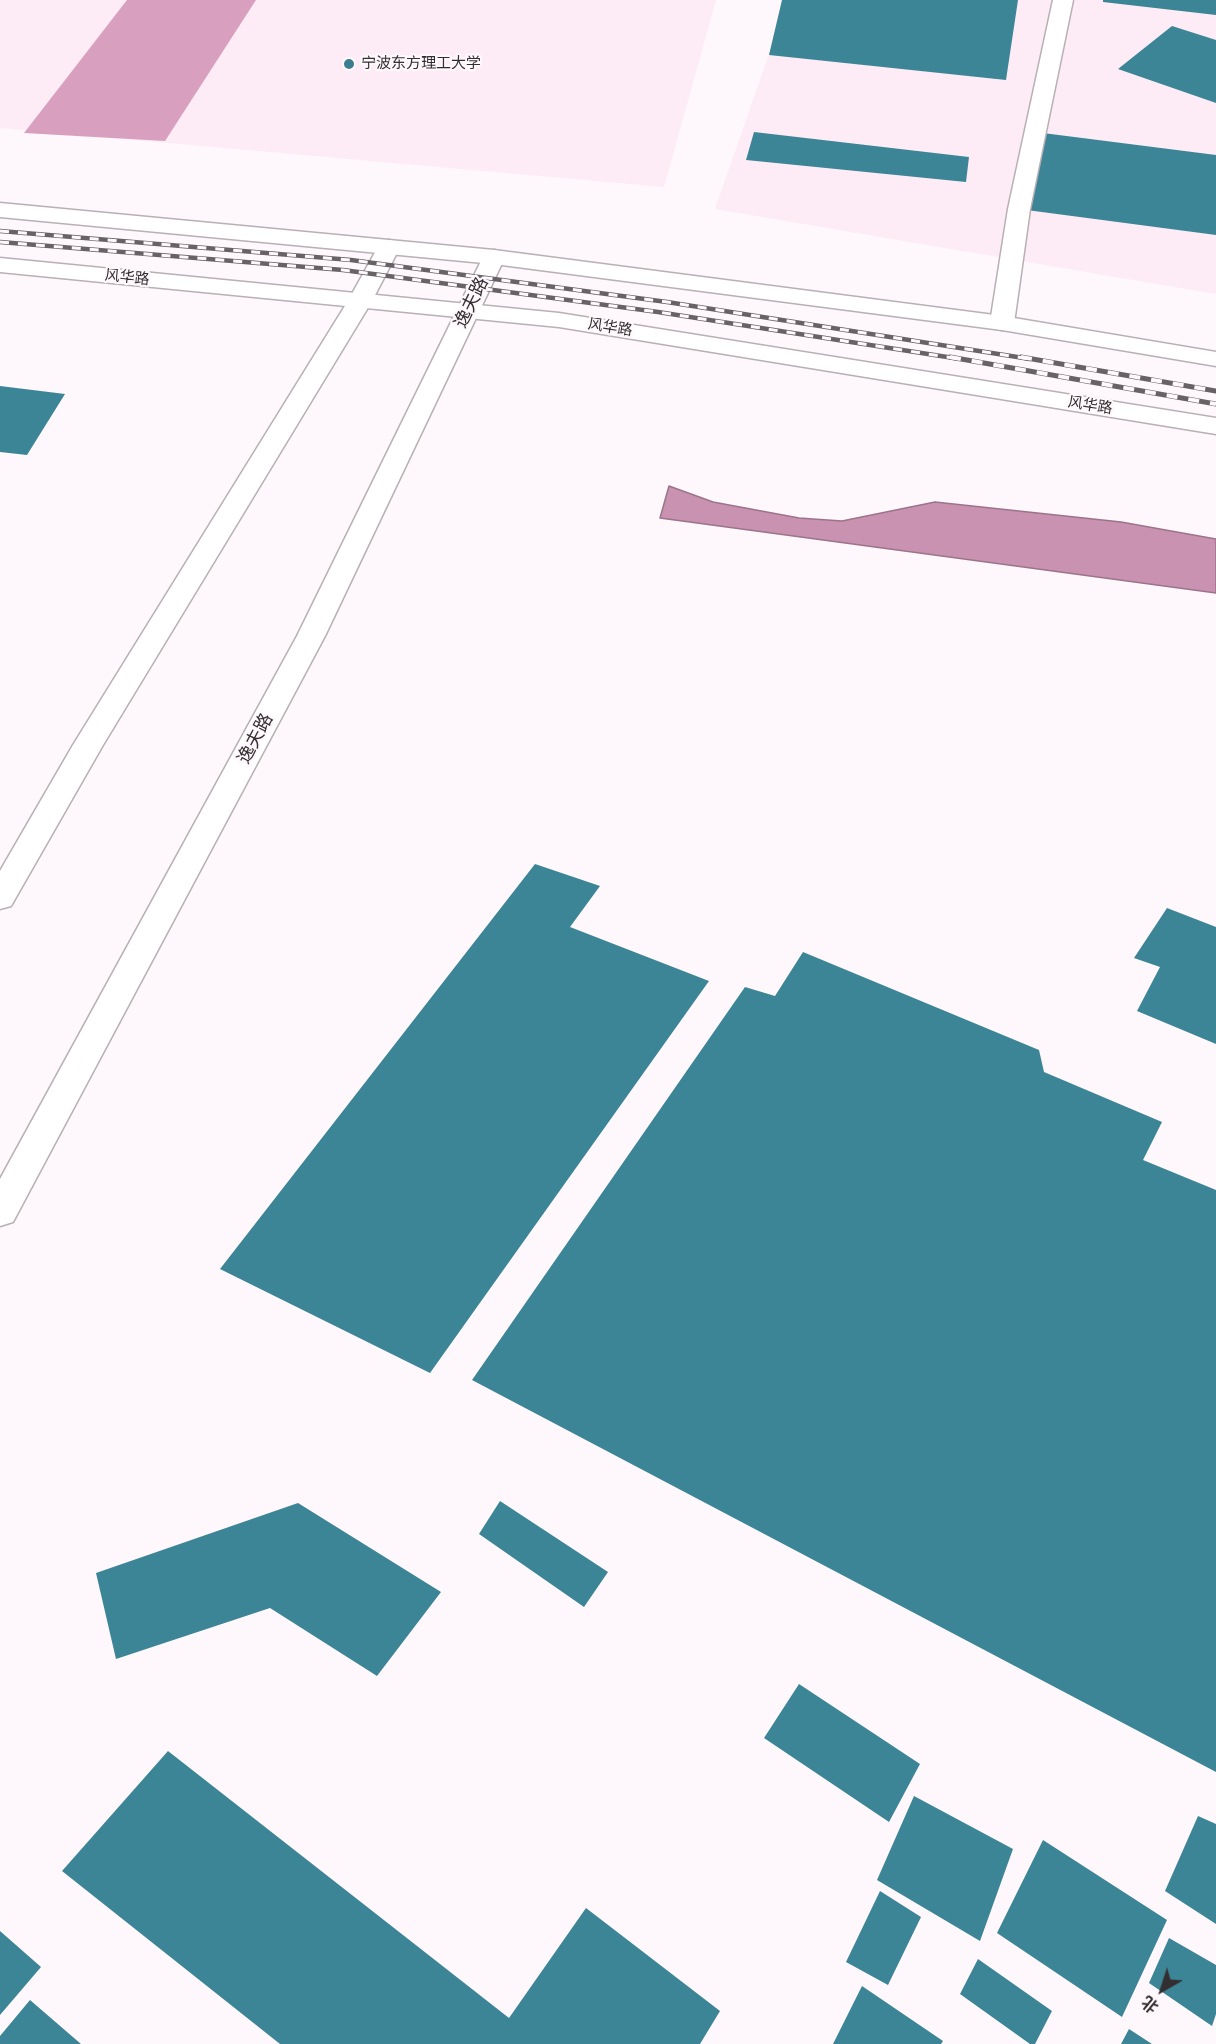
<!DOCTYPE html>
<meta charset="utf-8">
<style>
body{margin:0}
#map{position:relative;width:1216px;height:2044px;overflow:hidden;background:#fef7fb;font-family:"DM Sans","Noto Sans SC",sans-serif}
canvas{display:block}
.north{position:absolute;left:1132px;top:1960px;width:60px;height:60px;-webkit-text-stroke:4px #fef7fb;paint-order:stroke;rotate:219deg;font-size:16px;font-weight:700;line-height:24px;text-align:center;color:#332f31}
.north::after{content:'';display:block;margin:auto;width:21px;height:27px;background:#332f31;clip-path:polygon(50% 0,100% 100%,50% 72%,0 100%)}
</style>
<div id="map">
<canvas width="1216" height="2044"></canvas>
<div class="north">北</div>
</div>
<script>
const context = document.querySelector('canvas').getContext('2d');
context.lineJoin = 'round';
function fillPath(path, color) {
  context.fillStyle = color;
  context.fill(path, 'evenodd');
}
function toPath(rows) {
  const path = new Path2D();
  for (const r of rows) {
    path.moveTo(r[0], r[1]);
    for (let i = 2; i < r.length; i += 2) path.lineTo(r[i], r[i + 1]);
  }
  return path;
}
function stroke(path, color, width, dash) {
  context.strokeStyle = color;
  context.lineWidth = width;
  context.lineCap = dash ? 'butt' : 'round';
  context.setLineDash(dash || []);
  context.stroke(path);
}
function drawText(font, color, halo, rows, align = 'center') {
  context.font = font + ' "DM Sans","Noto Sans SC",sans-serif';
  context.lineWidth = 4.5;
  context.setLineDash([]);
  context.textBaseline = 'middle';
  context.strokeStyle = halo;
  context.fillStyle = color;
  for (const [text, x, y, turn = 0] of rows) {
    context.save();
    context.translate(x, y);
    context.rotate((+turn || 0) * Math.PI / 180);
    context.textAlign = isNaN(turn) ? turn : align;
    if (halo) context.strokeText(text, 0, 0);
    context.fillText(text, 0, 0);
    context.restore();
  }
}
fillPath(toPath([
 [0,0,716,0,664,187,0,128],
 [788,0,1216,0,1216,294,715,209]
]), '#fdecf5');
fillPath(toPath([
 [127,0,256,0,165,141,24,133]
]), '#d8a0be');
const water = toPath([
 [669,486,713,502,799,518,842,521,935,502,1121,522,1216,539,1216,593,660,518,669,486]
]);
fillPath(water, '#c992b0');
stroke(water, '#9c748a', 1.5);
fillPath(toPath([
 [782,0,1018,0,1006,80,769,55],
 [1103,0,1216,0,1216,15,1103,2],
 [1172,26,1216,40,1216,103,1118,69],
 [754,132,969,157,966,182,746,160],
 [1035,132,1216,155,1216,235,1019,209],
 [0,386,65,394,27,455,0,452],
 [535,864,600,886,570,927,709,981,430,1373,220,1269],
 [1167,908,1216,927,1216,1044,1137,1011,1160,967,1134,958],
 [803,952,1039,1050,1044,1072,1162,1122,1143,1160,1216,1190,1216,1772,472,1380,745,987,775,996],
 [500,1501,608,1572,584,1607,479,1534],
 [298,1503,441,1592,377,1676,270,1608,116,1659,96,1573],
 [799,1684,920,1764,889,1822,764,1738],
 [168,1751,509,2018,586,1908,720,2011,700,2044,280,2044,62,1871],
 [914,1796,1013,1849,980,1941,877,1880],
 [1198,1816,1216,1824,1216,1924,1165,1891],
 [1043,1840,1167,1920,1122,2017,997,1933],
 [880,1891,921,1917,888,1985,846,1962],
 [0,1931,41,1967,0,2015],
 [1169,1938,1216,1965,1216,2014,1212,2026,1149,1983],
 [978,1959,1052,2011,1035,2044,1030,2044,960,1994],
 [862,1986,943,2041,941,2044,833,2044],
 [30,2000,81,2044,0,2044,0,2036],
 [1129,2029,1152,2044,1121,2044]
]), '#3c8597');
const minor = toPath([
 [1053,0,1073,0,1030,209,1014,323,1010,328,1002,330,994,328,990,323,1008,209,1053,0]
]);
const secondary = toPath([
 [389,240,397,242,400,247,372,301,103,745,11,906,0,909,0,871,73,745,348,301,378,247,381,242,389,240],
 [494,250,502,252,505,257,325,636,13,1222,0,1226,0,1179,297,636,483,257,486,252,494,250]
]);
const primary = toPath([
 [0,203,494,250,1002,316,1216,352,1216,366,1002,330,494,264,0,217,0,203],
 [0,258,559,313,1216,418,1216,434,559,327,0,272,0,258]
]);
stroke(minor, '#b8b0b4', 3);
stroke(secondary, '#b8b0b4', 3);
stroke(primary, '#b8b0b4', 3);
fillPath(minor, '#fff');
fillPath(secondary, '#fff');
fillPath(primary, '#fff');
const railFar1 = toPath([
 [0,231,351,260,667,302,1030,359],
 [0,242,343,270,658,312,960,359]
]);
const rail = toPath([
 [950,357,1216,404],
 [1021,357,1216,391]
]);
stroke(railFar1, '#676265', 4.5);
stroke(rail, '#676265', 5);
stroke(railFar1, '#fef7fb', 3, [9]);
stroke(rail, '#fef7fb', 4, [11]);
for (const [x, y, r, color] of [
 [349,64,6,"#3c7e8f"]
]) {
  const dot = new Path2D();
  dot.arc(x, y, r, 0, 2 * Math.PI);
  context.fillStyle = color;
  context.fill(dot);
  stroke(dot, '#fef7fb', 2);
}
drawText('15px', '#332f31', '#fef7fb', [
 ["宁波东方理工大学",361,64]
], 'left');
drawText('15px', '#332f31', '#fef7fb', [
 ["风华路",127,278,6],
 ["风华路",610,328,9],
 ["风华路",1090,406,9]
]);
drawText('18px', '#332f31', '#fef7fb', [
 ["逸夫路",472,303,-64],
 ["逸夫路",256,739,-62]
]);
</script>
